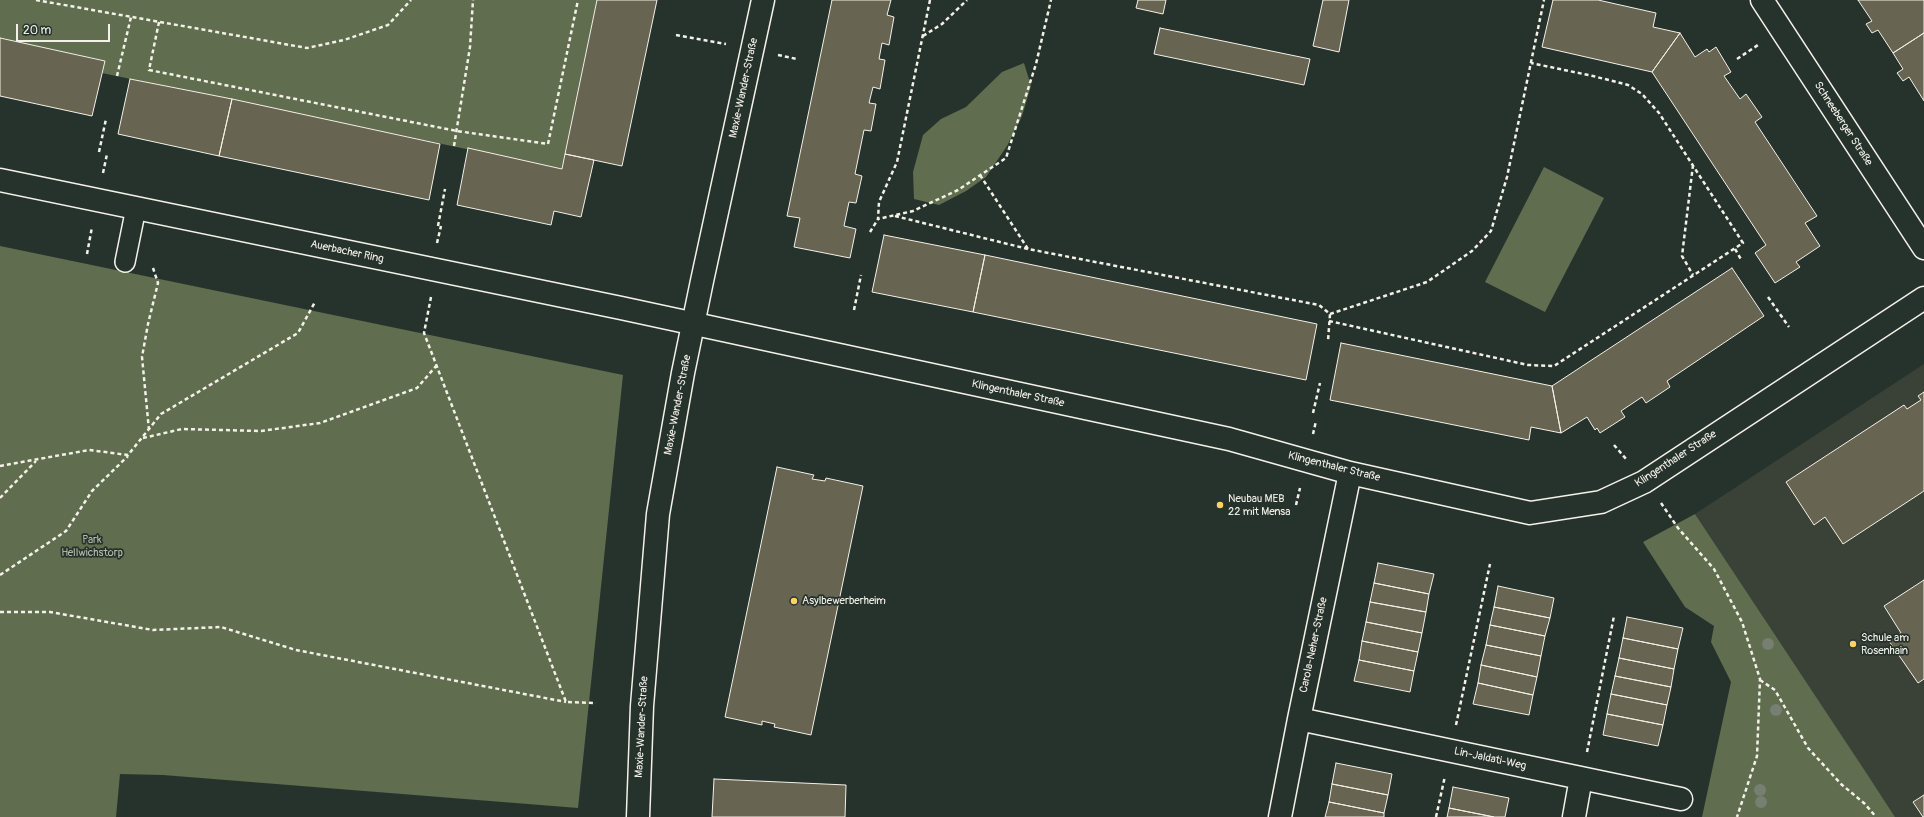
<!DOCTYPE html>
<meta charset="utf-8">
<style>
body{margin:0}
#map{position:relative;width:1924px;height:817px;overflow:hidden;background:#26332d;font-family:Pangolin,sans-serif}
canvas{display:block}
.scale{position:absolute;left:16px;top:24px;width:94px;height:18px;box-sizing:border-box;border:2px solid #f4f1e8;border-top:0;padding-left:5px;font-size:12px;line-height:14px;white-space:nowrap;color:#f4f1e8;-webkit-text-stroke:3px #26332d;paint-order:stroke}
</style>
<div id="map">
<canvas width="1924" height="817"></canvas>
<div class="scale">20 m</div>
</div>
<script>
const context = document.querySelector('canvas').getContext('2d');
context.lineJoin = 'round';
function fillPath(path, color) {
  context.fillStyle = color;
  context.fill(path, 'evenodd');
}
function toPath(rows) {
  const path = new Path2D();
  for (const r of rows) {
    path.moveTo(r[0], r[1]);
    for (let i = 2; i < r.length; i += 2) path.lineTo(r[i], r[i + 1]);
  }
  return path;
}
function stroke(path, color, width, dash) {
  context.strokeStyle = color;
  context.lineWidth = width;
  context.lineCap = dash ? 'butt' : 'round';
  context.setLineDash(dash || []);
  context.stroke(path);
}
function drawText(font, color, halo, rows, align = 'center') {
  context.font = font + ' Pangolin,sans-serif';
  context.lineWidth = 3.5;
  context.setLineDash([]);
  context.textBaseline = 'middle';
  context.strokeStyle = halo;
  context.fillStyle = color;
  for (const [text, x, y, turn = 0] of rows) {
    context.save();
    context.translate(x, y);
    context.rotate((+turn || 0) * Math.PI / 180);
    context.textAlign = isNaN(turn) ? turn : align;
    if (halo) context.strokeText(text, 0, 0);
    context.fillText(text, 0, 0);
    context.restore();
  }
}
fillPath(toPath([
 [1924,364,1924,817,1895,817,1695,514]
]), '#3a4238');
fillPath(toPath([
 [0,0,597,0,562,169,102,73,105,61,0,38],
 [1024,63,1031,86,1022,116,1007,146,986,177,966,191,939,205,914,199,913,172,923,135,941,119,966,107,1002,72],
 [1544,167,1604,198,1545,312,1485,282],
 [0,246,623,375,578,808,163,775,120,774,116,817,0,817],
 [1695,514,1867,774,1895,817,1702,817,1731,682,1711,642,1714,626,1685,607,1643,542]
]), '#606d4e');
const building = toPath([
 [597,0,657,0,622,166,565,154,597,0],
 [832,0,891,0,887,15,894,17,889,45,882,43,879,59,885,60,880,89,873,87,869,103,876,104,871,131,864,130,855,174,862,176,856,203,849,202,844,226,856,229,850,258,794,247,800,218,787,216,832,0],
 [1138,0,1166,0,1163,14,1136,8,1138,0],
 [1323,0,1349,0,1339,52,1313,46,1323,0],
 [1553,0,1598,0,1656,13,1653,27,1680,33,1652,72,1542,47,1553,0],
 [1858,0,1924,0,1924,33,1893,53,1878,30,1872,33,1866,24,1872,21,1858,0],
 [1160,28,1310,59,1304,85,1154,54,1160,28],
 [1680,33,1695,57,1707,49,1709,52,1716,47,1731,72,1724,76,1740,99,1746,94,1762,117,1755,122,1817,216,1805,223,1820,246,1796,262,1800,267,1775,283,1755,253,1766,245,1652,72,1680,33],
 [1924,33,1924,101,1909,77,1903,81,1897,73,1903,69,1893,53,1924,33],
 [0,38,105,61,92,116,0,96,0,38],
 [130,79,232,99,219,156,118,134,130,79],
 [232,99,440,144,429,200,219,156,232,99],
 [468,148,562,169,565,154,594,160,581,217,554,211,551,225,457,205,468,148],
 [884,235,985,255,973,312,872,292,884,235],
 [985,255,1317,324,1306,380,973,312,985,255],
 [1732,268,1764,316,1667,381,1670,387,1646,403,1642,397,1621,411,1625,417,1600,433,1597,428,1595,430,1587,417,1561,433,1552,386,1732,268],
 [1341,343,1552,386,1561,433,1531,427,1529,440,1330,400,1341,343],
 [1924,392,1924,491,1843,544,1825,517,1814,525,1786,482,1904,405,1907,409,1921,400,1918,396,1924,392],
 [777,467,814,475,812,479,825,481,826,478,863,486,811,735,774,727,775,724,762,721,762,725,725,717,777,467],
 [1378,563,1434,574,1429,594,1374,583,1378,563],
 [1924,580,1924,679,1918,683,1889,641,1901,633,1884,606,1924,580],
 [1374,583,1429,594,1426,612,1370,602,1374,583],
 [1498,586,1554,598,1550,618,1494,607,1498,586],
 [1370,602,1426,612,1422,633,1366,622,1370,602],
 [1494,607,1550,618,1545,636,1490,625,1494,607],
 [1627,617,1683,628,1678,649,1623,638,1627,617],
 [1366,622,1422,633,1418,652,1362,641,1366,622],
 [1490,625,1545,636,1541,656,1486,645,1490,625],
 [1623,638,1678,649,1674,669,1619,658,1623,638],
 [1362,641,1418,652,1414,671,1359,660,1362,641],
 [1486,645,1541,656,1537,677,1481,665,1486,645],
 [1619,658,1674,669,1671,687,1615,676,1619,658],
 [1359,660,1414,671,1410,692,1354,681,1359,660],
 [1481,665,1537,677,1533,695,1478,683,1481,665],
 [1615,676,1671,687,1667,705,1611,694,1615,676],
 [1478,683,1533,695,1529,715,1473,704,1478,683],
 [1611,694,1667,705,1663,725,1607,714,1611,694],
 [1607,714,1663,725,1658,746,1603,735,1607,714],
 [1336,763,1392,774,1388,795,1332,784,1336,763],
 [714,779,846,785,845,817,712,817,714,779],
 [1332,784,1388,795,1384,813,1329,802,1332,784],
 [1453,787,1509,798,1505,817,1494,817,1449,808,1453,787],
 [1924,795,1924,817,1923,817,1913,802,1924,795],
 [1329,802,1384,813,1384,817,1325,817,1329,802],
 [1449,808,1494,817,1447,817,1449,808]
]);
fillPath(building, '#676451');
stroke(building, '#f4f1e8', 1);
const lane = toPath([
 [125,262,136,208]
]);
const street = toPath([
 [1762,0,1924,248],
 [0,180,621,308,1229,439,1350,473,1530,513,1601,502,1644,482,1924,298],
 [1299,719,1681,799],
 [638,817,642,706,658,514,683,373,702,281,763,0],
 [1280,817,1299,719,1350,473],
 [1574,817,1581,778]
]);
stroke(lane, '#f4f1e8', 22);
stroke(street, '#f4f1e8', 25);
stroke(toPath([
 [36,0,307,48,344,40,388,25,411,0],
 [930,0,897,162,879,202,878,219,913,211,958,190,1006,158,1036,64,1051,0],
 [159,22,149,70,457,131,548,144,578,0],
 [676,35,726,44],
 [923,36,942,24,967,0],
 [778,55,797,59],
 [1737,59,1758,45],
 [117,76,131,17],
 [454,146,470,47,473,0],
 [99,152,106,119],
 [1693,165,1682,256,1693,275],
 [103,173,107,154],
 [980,175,1028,249,1319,305,1330,314,1328,341],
 [895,216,1028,249],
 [438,226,445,189],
 [870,232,878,219],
 [437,243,441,226],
 [1735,249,1742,261],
 [87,254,92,227],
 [431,297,424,333,566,702,596,703],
 [1768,297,1789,327],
 [854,310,861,275],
 [1330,314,1427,282,1472,251,1491,231,1507,177,1544,0],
 [1329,321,1528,365,1554,366,1743,243,1659,113,1642,94,1628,85,1593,76,1531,63],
 [1313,413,1320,383],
 [149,430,142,357,148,324,158,283,153,268],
 [1313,434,1316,421],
 [143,438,182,429,261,431,320,423,417,388,437,365],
 [1614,445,1627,460],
 [0,466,89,450,128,455,161,414,298,333,315,302],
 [0,498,36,461],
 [1661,503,1678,528,1714,569,1742,622,1760,679,1757,756,1737,817],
 [1296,505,1300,488],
 [0,575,66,531,92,491,128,456],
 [0,612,50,612,153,630,221,627,296,650,566,702],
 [1760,680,1775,690,1808,748,1841,784,1865,804,1876,817],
 [1456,725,1490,564],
 [1587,752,1614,616],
 [1436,817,1445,776]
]), '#f4f1e8', 2.5, [4, 3]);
stroke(lane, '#26332d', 19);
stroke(street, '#26332d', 22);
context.fillStyle = '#777e72';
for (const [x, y] of [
 [1768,644],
 [1776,710],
 [1760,790],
 [1761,802]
]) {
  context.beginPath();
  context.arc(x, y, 6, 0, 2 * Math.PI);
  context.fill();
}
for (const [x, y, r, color] of [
 [1220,505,4,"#ffd166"],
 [794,601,4,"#ffd166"],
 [1853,644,4,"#ffd166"]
]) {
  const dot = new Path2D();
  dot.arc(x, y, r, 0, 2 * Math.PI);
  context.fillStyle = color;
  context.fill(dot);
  stroke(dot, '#26332d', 1.5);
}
drawText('11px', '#f4f1e8', '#26332d', [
 ["Maxie-Wander-Straße",744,88,-78],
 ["Schneeberger Straße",1843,124,57],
 ["Auerbacher Ring",347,252,12],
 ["Klingenthaler Straße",1018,394,12],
 ["Maxie-Wander-Straße",678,405,-79],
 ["Klingenthaler Straße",1676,459,-33],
 ["Klingenthaler Straße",1334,467,14],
 ["Carola-Neher-Straße",1314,645,-78],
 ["Maxie-Wander-Straße",642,727,-87],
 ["Lin-Jaldati-Weg",1490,759,12]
]);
drawText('11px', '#f4f1e8', '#26332d', [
 ["Neubau MEB",1228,499],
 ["22 mit Mensa",1228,512],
 ["Asylbewerberheim",802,601],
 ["Schule am",1861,638],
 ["Rosenhain",1861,651]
], 'left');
drawText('11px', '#b9bcaa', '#26332d', [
 ["Park",92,540],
 ["Hellwichstorp",92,553]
]);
</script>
